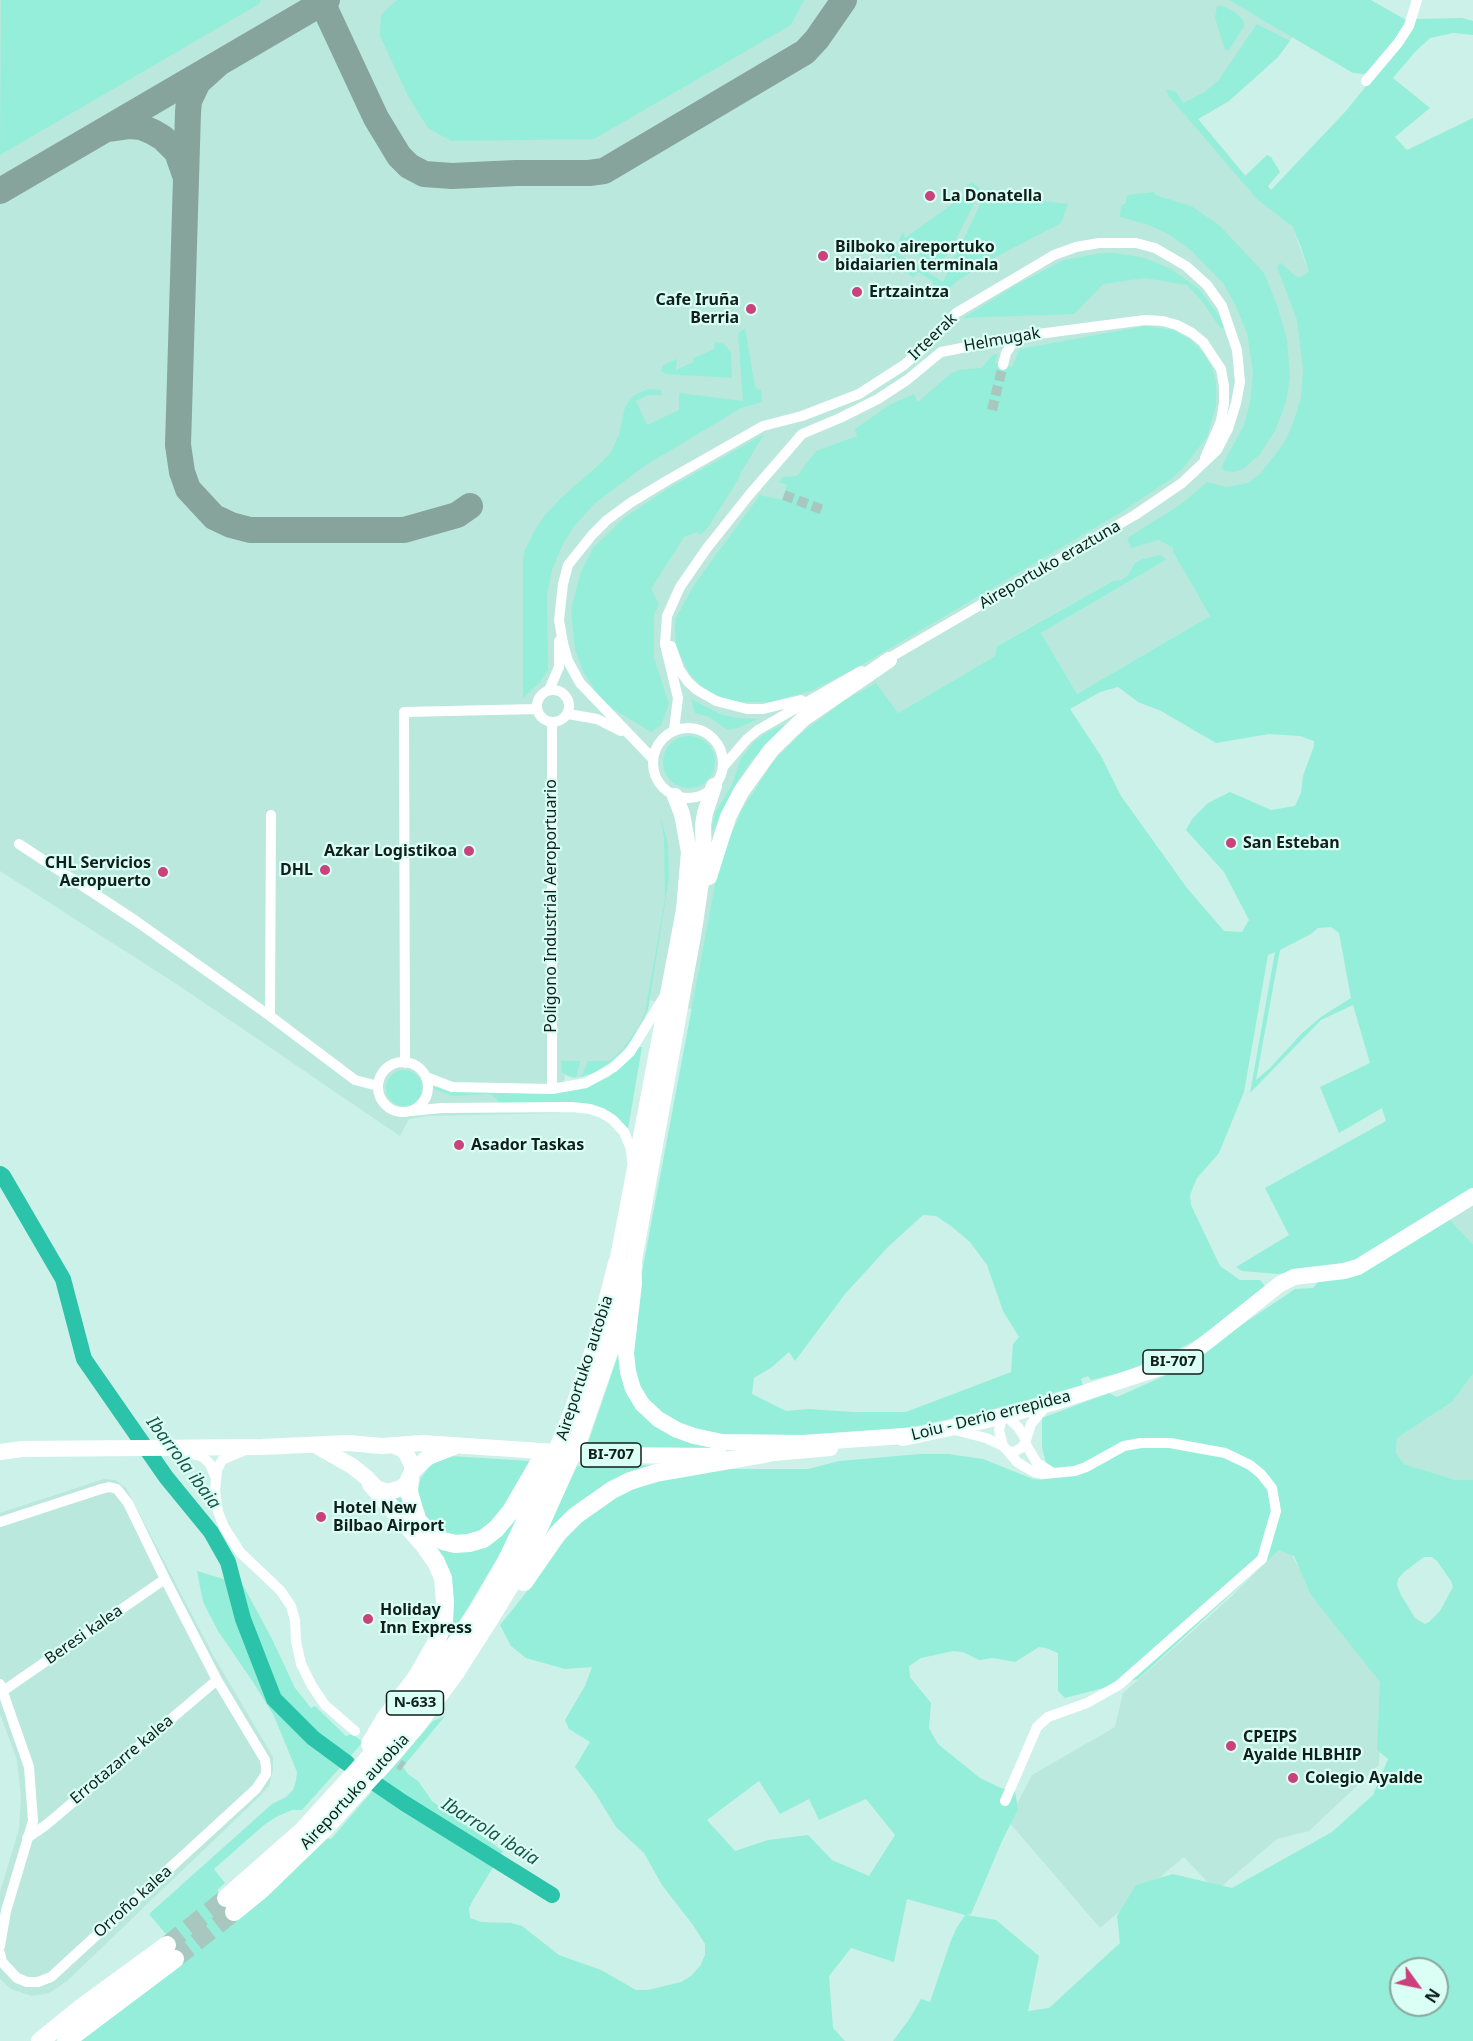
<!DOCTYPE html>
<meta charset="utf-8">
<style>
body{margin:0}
#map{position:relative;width:1473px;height:2041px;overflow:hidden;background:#ccf1e8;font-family:"Noto Sans",sans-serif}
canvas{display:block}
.north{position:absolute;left:1389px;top:1957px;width:60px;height:60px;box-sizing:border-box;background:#dafff5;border:2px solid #8aa59e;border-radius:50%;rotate:123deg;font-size:16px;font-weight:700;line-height:24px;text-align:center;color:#111f1b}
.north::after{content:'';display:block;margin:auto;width:21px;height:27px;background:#ca417c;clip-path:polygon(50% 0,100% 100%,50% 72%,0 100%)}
</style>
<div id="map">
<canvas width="1473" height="2041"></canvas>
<div class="north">N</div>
</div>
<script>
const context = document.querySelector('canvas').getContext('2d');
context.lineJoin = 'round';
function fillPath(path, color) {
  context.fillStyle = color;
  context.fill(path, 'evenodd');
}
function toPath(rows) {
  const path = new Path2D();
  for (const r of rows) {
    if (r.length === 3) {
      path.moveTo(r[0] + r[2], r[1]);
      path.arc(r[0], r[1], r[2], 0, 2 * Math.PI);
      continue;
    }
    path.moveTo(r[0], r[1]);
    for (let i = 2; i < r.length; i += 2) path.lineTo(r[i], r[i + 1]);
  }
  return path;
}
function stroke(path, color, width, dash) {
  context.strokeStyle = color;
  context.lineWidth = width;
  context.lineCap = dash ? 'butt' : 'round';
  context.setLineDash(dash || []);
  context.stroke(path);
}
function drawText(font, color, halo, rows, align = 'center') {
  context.font = font + ' "Noto Sans",sans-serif';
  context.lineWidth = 4.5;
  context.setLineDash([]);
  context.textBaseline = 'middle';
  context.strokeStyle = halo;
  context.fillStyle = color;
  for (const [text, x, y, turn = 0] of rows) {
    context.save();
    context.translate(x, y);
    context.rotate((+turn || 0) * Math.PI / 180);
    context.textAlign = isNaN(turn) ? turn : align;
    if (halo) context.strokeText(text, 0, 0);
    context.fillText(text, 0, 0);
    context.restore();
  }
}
fillPath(toPath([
 [0,0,1301,0,1310,13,1278,57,1229,101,1198,119,1246,176,1292,226,1309,272,1305,460,1152,523,1128,538,1131,547,1159,540,1173,548,1173,552,1210,616,1077,694,1041,633,1166,560,1135,563,1127,576,1121,580,1113,581,998,645,995,656,898,713,757,785,733,825,723,852,692,1009,649,1000,645,1018,627,1047,608,1065,581,1077,572,1078,565,1075,560,1113,428,1116,409,1119,400,1136,181,987,0,871],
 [1473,1205,1473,1244,1449,1219],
 [1473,1374,1473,1480,1456,1480,1404,1464,1396,1453,1397,1438,1452,1402],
 [104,1479,116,1480,126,1488,213,1655,273,1757,273,1769,269,1786,261,1795,67,1981,49,1993,32,1996,11,1989,0,1979,0,1892,19,1829,21,1797,17,1760,0,1714,0,1513],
 [1272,1546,1290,1550,1296,1563,1383,1682,1379,1765,1309,1831,1277,1839,1216,1891,1184,1857,1100,1928,1008,1821,1032,1775,1115,1727,1123,1693,1230,1598,1254,1574]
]), '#bae8dc');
fillPath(toPath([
 [1,0,261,0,259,4,0,155],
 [397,0,804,0,791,25,594,139,451,141,428,128,409,98,380,36,381,15],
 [1229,0,1371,0,1406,20,1400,35,1372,71,1363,74,1353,73],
 [1220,5,1235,12,1243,20,1244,26,1229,50,1225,50,1215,18,1217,6],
 [1462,18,1473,21,1473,35,1453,33,1430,38,1415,52,1393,78,1430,108,1395,137,1407,150,1473,118,1473,1191,1352,1264,1278,1274,1242,1271,1236,1267,1289,1235,1265,1188,1386,1121,1382,1108,1339,1133,1320,1087,1370,1063,1353,1005,1321,1020,1250,1093,1275,952,1268,955,1244,1092,1219,1153,1197,1178,1190,1195,1191,1205,1220,1266,1240,1280,1260,1280,1266,1287,1207,1334,1171,1353,1123,1372,1091,1380,1088,1376,1081,1379,1083,1385,986,1411,913,1427,858,1435,754,1436,702,1434,658,1413,646,1397,634,1374,632,1351,643,1267,715,885,723,852,742,809,773,762,799,735,845,700,876,683,898,713,995,656,997,646,1113,581,1121,580,1127,576,1135,563,1143,559,1161,555,1166,560,1041,633,1077,694,1210,616,1173,552,1173,548,1159,540,1131,548,1127,538,1180,505,1207,482,1226,487,1248,483,1260,474,1284,443,1292,426,1301,398,1303,370,1297,320,1277,267,1281,263,1294,275,1299,278,1309,272,1301,247,1292,226,1257,199,1168,95,1166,89,1176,92,1183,103,1205,92,1218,81,1257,24,1290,41,1278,57,1229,101,1198,119,1245,176,1267,155,1271,157,1280,172,1268,186,1271,190,1345,112,1403,41,1413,19],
 [1118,687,1138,702,1161,711,1216,743,1269,734,1300,736,1314,741,1314,746,1303,776,1301,793,1295,806,1271,810,1230,792,1208,803,1192,819,1186,830,1224,872,1249,920,1242,932,1224,931,1187,888,1121,796,1101,756,1070,709,1100,692],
 [1331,927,1339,933,1351,998,1321,1017,1302,1033,1270,1068,1256,1080,1280,950,1311,934,1318,928],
 [923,1215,936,1216,951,1226,970,1242,987,1265,1003,1311,1019,1337,1013,1344,1011,1372,906,1412,853,1412,809,1409,786,1411,752,1394,754,1378,772,1367,789,1352,795,1361,845,1294,888,1247],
 [972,183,980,188,979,194,950,251,940,263,930,264,900,243,899,239,903,232,905,238,965,195,967,185],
 [988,188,1024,200,1028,188,1038,191,1037,200,1068,204,1061,223,994,258,958,280,936,300,933,297,942,287,930,289,934,282,918,272,913,278,879,250,885,246,943,282],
 [1155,192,1155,195,1191,206,1219,225,1264,273,1277,305,1287,339,1290,377,1286,402,1276,429,1260,454,1243,469,1234,472,1224,471,1222,466,1244,425,1250,402,1253,373,1247,333,1234,302,1223,283,1192,251,1170,235,1149,225,1120,217,1121,206,1126,203,1127,195],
 [1102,253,1115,253,1145,258,1171,269,1199,289,1218,314,1224,327,1221,329,1202,301,1187,285,1145,278,1103,284,1074,314,963,318,1016,285,1064,260],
 [1145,326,1174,330,1192,341,1203,352,1212,368,1216,382,1216,406,1207,437,1183,468,1171,479,1120,513,858,667,811,691,770,702,738,702,723,698,710,692,699,684,689,673,676,646,675,631,676,618,694,585,760,495,782,500,787,485,779,482,782,477,797,476,816,451,857,436,855,429,891,404,914,394,918,402,951,373,959,370,982,368,992,355,998,354,995,363,1012,367,1020,349],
 [745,328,755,387,759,390,761,389,762,402,741,408,646,465,595,503,575,525,562,546,552,570,547,595,548,670,540,682,523,698,523,560,525,550,535,530,545,515,561,498,602,462,611,452,619,435,625,407,634,395,648,389,661,390,662,395,648,395,636,401,647,425,679,410,679,393,743,401,738,334],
 [715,342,724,344,731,353,732,378,666,374,661,371,663,365,677,359,676,370,693,362,694,358,714,349],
 [764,434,740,474,739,478,707,529,700,535,698,532,684,537,651,589,659,604,654,615,654,658,669,704,661,725,651,732,610,707,596,692,583,671,575,649,571,610,580,574,593,548,624,518,669,488],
 [691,699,720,714,737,718,758,719,738,728,728,730,709,717,695,713],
 [786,724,751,761,737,782,711,834,715,813,732,785,741,758,755,741,769,731],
 [689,762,26],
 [660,815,668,844,669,878,648,1010,633,1038,620,1054,598,1072,581,1077,588,1061,609,1061,622,1050,639,1026,645,1012,665,899,664,838],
 [639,1047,642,1047,628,1129,609,1111,499,1104,496,1098,490,1094,454,1096,434,1089,436,1085,562,1092,575,1090,590,1086,609,1077,625,1063],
 [561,1061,580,1061,576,1078,562,1073],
 [404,1088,18],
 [1449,1219,1473,1244,1473,1374,1452,1402,1397,1438,1396,1453,1404,1464,1456,1480,1473,1480,1473,2041,893,2041,910,2018,921,1999,930,2002,950,1943,956,1929,965,1915,907,1899,894,1962,851,1948,829,1976,833,2028,845,2041,78,2041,186,1958,149,1914,272,1804,286,1797,293,1790,296,1781,297,1772,274,1716,253,1682,218,1631,203,1602,197,1571,243,1585,272,1639,295,1688,311,1708,315,1706,346,1736,352,1734,363,1742,302,1810,292,1810,276,1817,264,1825,214,1869,225,1883,217,1890,239,1917,324,1838,331,1839,433,1721,445,1716,403,1767,408,1774,418,1781,432,1801,503,1851,473,1900,469,1908,470,1918,481,1922,511,1923,522,1926,559,1955,601,1970,636,1990,648,1990,681,1982,691,1976,700,1966,705,1955,705,1944,693,1925,662,1885,644,1853,616,1827,595,1793,575,1767,590,1742,569,1729,565,1720,585,1686,592,1667,565,1669,526,1658,511,1646,500,1625,525,1594,553,1552,586,1518,619,1494,659,1480,706,1469,808,1469,839,1461,920,1454,948,1454,983,1459,1033,1479,1042,1480,1046,1477,1047,1466,1042,1448,1042,1418,1109,1393,1117,1397,1189,1365,1243,1324,1295,1289,1313,1288,1320,1280],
 [1279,1550,1294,1556,1311,1595,1380,1682,1377,1750,1388,1759,1373,1795,1332,1832,1232,1888,1173,1874,1136,1885,1117,1916,1120,1943,1049,2008,1028,2011,1039,1956,996,1920,967,1915,971,1914,1002,1841,1018,1809,1014,1785,1006,1789,1001,1788,980,1778,938,1744,929,1728,931,1703,910,1677,909,1666,921,1658,953,1651,963,1652,979,1660,993,1658,1015,1662,1039,1647,1046,1648,1058,1653,1058,1691,1065,1698,1138,1679],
 [1424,1557,1432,1557,1437,1561,1451,1581,1453,1587,1440,1611,1429,1622,1425,1624,1415,1618,1401,1595,1397,1585,1398,1579,1404,1572],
 [759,1781,780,1814,809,1799,819,1820,866,1799,895,1835,869,1876,832,1860,808,1835,768,1840,735,1851,707,1820],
 [1401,1969,1437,1969,1437,2005,1401,2005],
 [618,1355,649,1420,742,1447,704,1450,587,1446],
 [450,1456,530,1461,503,1512,473,1536,445,1534,424,1519,416,1493,421,1478,429,1467,440,1459],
 [674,1465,641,1473,530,1564,577,1466],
 [535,1484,508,1540,450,1638,428,1668,450,1599,391,1499,404,1497,458,1550]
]), '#95eeda');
stroke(toPath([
 [0,1174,3,1176,63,1279,84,1359,166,1477,211,1532,228,1562,243,1619,274,1699,313,1738,347,1763],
 [376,1784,404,1803,552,1895]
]), '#2bc3a9', 16);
stroke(toPath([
 [321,0,376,118,399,156,409,166,424,174,452,176,516,173,589,173,604,171,805,52,817,39,844,0],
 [218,64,198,82,189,101,188,112,178,445,182,472,188,489,214,517,231,525,250,530,404,530,457,515,470,506],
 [109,129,130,126,141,127,153,132,163,138,177,152,185,175],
 [0,191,327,0]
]), '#86a39c', 26);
stroke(toPath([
 [992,410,1003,365],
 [784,495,823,510],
 [387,1755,403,1767]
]), '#a7c7bf', 10, [10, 5]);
stroke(toPath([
 [167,1945,226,1898],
 [175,1959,234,1912]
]), '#a7c7bf', 18, [18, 9]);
stroke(toPath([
 [1366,81,1398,43,1409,26,1417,0],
 [1003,365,1006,353,1012,344,1021,337],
 [671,646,679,669,688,682,697,690,716,701,747,709,763,709,801,700],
 [553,706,16],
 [549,690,559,667,559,641],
 [568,714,597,719,621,731],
 [552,723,552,1089],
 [688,763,35],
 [674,730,678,698,665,644,667,616,680,587,707,548,750,494,802,434,840,418,878,399,907,380,941,352,1023,336,1145,320,1163,321,1177,325,1192,333,1203,342,1221,369,1224,386,1224,403,1221,421,1205,458],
 [653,759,580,683,568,661,563,643,559,620,563,584,568,565,592,535,607,520,630,503,668,480,763,426,802,416,859,394,904,365,928,344,956,313,1054,255,1076,247,1099,243,1136,243,1155,248,1186,266,1207,285,1222,306,1237,350,1240,382,1236,403,1228,429,1217,450,1182,483,1135,515,884,661],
 [723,767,747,739,758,730,861,671],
 [19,844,136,921,270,1016,355,1080,378,1086],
 [270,1016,271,815],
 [403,1087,25],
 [405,1063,404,712,537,709],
 [426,1077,452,1087,552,1089,586,1083,614,1067,630,1052,664,997],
 [411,1111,442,1108,572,1107,590,1109,602,1113,613,1120,624,1132,631,1149,632,1161],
 [955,1430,986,1438,1003,1446,1008,1451,1014,1452,1021,1448,1025,1443,1031,1424,1046,1406],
 [1025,1443,1037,1463,1053,1473],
 [1003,1446,999,1430,1001,1422,1005,1415,1018,1427,1025,1438],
 [241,1452,222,1460,217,1470,215,1491,218,1512,224,1527,240,1552,280,1590,291,1606,295,1620,296,1641,301,1664,312,1686,325,1705,355,1731],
 [189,1453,203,1457,210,1464,215,1476],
 [0,1522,101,1489,109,1487,117,1489,128,1503,165,1579,217,1680,265,1760,266,1767,266,1774,256,1789,51,1977,38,1982,27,1982,17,1978,2,1962,0,1953],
 [0,1684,29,1767,33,1821,6,1911,0,1946],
 [3,1691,165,1579],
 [1005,1801,1037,1727,1048,1717,1087,1703,1119,1685,1262,1559,1276,1511,1272,1488,1261,1474,1250,1465,1225,1453,1170,1443,1141,1443,1124,1446,1086,1467,1075,1471,1044,1474,1034,1472,1025,1467,1017,1462,1008,1451],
 [27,1838,46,1825,217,1680]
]), '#fff', 10);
stroke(toPath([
 [903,1438,983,1421,1056,1402,1163,1367,1191,1354,1212,1338,1280,1284,1294,1277,1344,1271,1358,1267,1473,1196],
 [317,1446,352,1466,367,1478,376,1488,388,1492,401,1488,406,1484,412,1472,412,1465,406,1453,402,1449,392,1445],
 [0,1452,22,1449,262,1447,348,1443,382,1446,422,1443,601,1455,720,1456],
 [752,1455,830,1448],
 [412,1472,428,1457,454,1447]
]), '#fff', 16);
stroke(toPath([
 [714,786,705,813,703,825,704,862,694,930,633,1266,634,1283,626,1353,628,1372,633,1389,642,1404,658,1419,677,1430,694,1436,722,1442,803,1443,918,1435],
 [709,877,728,817,741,792,771,750,803,719,889,660],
 [617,1263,684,910,689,852,682,814,675,796]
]), '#fff', 16);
stroke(toPath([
 [410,1478,409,1492,414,1509,418,1521,426,1529,443,1541,455,1544,469,1543,483,1539,496,1529,511,1511,544,1454],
 [524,1582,558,1533,575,1516,612,1490,630,1481,656,1473,765,1454],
 [370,1744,384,1720,416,1678,435,1645,444,1622,445,1602,443,1578,436,1562,424,1545,371,1484],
 [226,1898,302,1831,386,1739,417,1701,478,1610,506,1562,550,1468,573,1411,597,1341,617,1263],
 [234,1912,261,1890,325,1828,396,1750,417,1725,456,1672,491,1617,522,1566,579,1438,610,1349,633,1266],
 [40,2041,82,2007,167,1945],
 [66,2041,175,1959]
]), '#fff', 18);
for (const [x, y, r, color] of [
 [930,196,6,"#ca417c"],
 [823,256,6,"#ca417c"],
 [857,292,6,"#ca417c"],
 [751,309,6,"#ca417c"],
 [1231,843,6,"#ca417c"],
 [469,851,6,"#ca417c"],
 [325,870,6,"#ca417c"],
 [163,872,6,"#ca417c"],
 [459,1145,6,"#ca417c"],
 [321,1517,6,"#ca417c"],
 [368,1619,6,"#ca417c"],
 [1231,1746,6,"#ca417c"],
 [1293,1778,6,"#ca417c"]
]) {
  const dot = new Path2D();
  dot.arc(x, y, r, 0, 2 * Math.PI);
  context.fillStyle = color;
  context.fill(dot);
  stroke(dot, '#dafff5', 2);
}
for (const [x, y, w] of [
 [1173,1362,60],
 [611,1455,60],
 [415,1703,57]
]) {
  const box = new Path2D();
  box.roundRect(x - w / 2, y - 12, w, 24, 4.5);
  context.fillStyle = '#dafff5';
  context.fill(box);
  stroke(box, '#111f1b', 1.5);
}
drawText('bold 15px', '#111f1b', null, [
 ["BI-707",1173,1362],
 ["BI-707",611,1455],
 ["N-633",415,1703]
]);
drawText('bold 16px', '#111f1b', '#dafff5', [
 ["La Donatella",942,196],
 ["Bilboko aireportuko",835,247],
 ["bidaiarien terminala",835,265],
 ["Ertzaintza",869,292],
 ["Cafe Iruña",739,300,"right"],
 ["Berria",739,318,"right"],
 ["San Esteban",1243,843],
 ["Azkar Logistikoa",457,851,"right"],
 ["CHL Servicios",151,863,"right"],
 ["Aeropuerto",151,881,"right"],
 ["DHL",313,870,"right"],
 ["Asador Taskas",471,1145],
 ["Hotel New",333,1508],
 ["Bilbao Airport",333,1526],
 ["Holiday",380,1610],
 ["Inn Express",380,1628],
 ["CPEIPS",1243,1737],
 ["Ayalde HLBHIP",1243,1755],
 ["Colegio Ayalde",1305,1778]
], 'left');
drawText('16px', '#111f1b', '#dafff5', [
 ["Irteerak",933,337,-44],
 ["Helmugak",1002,340,-10],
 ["Aireportuko eraztuna",1050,565,-30],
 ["Polígono Industrial Aeroportuario",551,906,-90],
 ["Aireportuko autobia",585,1368,-72],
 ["Loiu - Derio errepidea",991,1416,-14],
 ["Beresi kalea",84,1635,-35],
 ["Errotazarre kalea",122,1760,-40],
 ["Aireportuko autobia",355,1792,-47],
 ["Orroño kalea",133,1902,-42]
]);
drawText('italic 18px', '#1a5449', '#dafff5', [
 ["Ibarrola ibaia",183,1463,53],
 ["Ibarrola ibaia",490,1832,32]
]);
</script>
